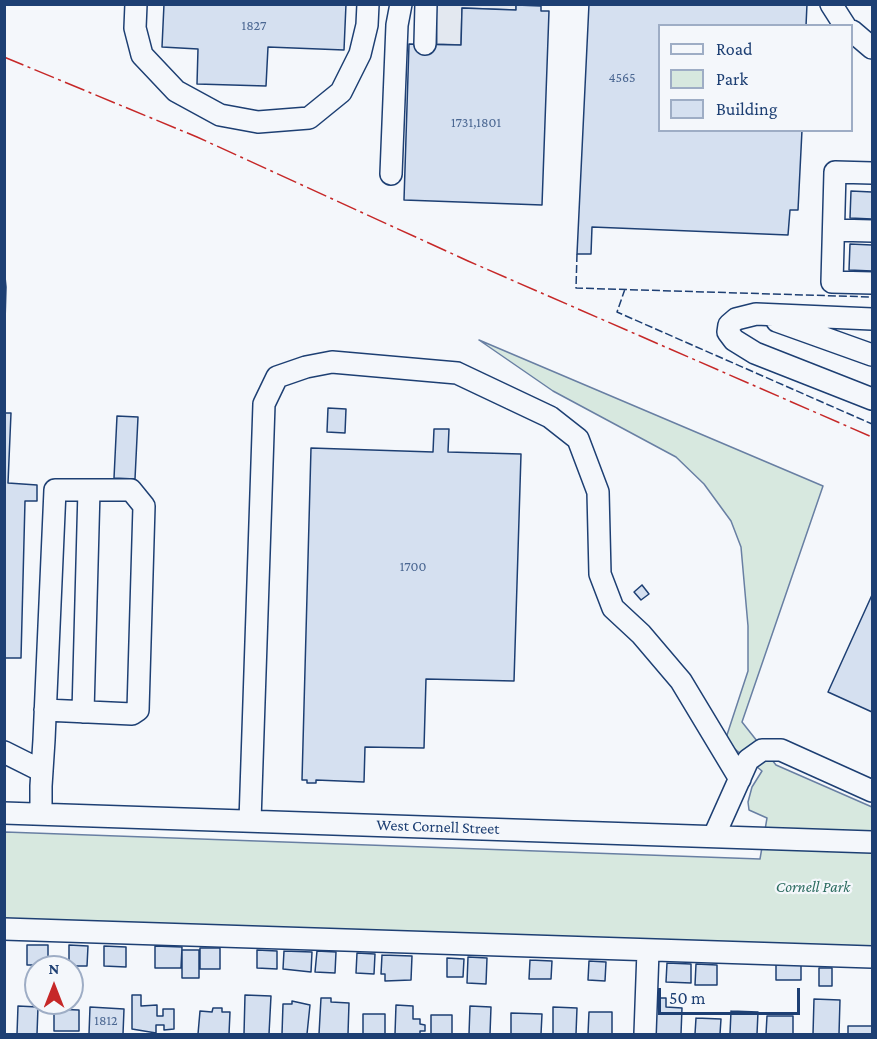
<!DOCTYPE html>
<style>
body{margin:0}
#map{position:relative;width:877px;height:1039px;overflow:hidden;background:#f4f7fb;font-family:"Crimson Pro",serif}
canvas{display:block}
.frame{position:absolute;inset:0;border:6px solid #1d3f73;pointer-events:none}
.legend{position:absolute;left:658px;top:24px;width:195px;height:108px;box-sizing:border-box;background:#f4f7fb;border:2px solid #9eadc5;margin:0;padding:8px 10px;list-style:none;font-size:18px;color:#1d3f73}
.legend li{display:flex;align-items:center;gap:12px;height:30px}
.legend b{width:30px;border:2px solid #9eadc5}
.north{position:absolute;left:24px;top:955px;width:60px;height:60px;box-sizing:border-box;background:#f4f7fb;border:2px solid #9eadc5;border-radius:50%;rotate:0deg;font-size:16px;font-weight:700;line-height:24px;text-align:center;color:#1d3f73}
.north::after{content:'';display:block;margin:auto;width:21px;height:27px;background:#c62828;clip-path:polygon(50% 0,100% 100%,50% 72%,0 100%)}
.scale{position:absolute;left:658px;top:988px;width:142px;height:27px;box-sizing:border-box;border:3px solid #1d3f73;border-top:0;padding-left:8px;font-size:18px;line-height:21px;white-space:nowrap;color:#1d3f73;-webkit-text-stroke:4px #f4f7fb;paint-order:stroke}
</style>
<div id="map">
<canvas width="877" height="1039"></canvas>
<div class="frame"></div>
<ul class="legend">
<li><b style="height:8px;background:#f4f7fb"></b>Road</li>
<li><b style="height:16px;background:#d7e8df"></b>Park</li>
<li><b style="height:16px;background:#d5e0f0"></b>Building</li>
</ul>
<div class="north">N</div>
<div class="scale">50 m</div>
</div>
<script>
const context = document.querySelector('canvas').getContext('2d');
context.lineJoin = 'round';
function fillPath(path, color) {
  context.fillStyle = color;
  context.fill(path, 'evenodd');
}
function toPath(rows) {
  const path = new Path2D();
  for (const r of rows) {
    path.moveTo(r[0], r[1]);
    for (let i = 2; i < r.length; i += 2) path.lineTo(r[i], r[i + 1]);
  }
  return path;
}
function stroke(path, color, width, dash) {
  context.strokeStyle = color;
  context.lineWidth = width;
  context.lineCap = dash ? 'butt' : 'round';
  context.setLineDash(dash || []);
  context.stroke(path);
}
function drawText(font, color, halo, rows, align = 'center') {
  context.font = font + ' "Crimson Pro",serif';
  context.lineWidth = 4.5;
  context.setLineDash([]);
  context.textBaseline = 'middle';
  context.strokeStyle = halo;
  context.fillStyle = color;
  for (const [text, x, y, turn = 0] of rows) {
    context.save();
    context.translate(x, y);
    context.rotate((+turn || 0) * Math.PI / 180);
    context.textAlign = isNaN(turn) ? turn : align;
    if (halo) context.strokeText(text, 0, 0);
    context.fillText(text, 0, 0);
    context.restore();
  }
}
const green = toPath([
 [479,340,823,486,742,722,776,765,872,807,872,949,5,920,5,832,760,859,767,818,749,810,748,802,752,787,762,771,725,741,748,671,748,626,741,547,731,521,704,484,676,457,553,391,479,340]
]);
fillPath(green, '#d7e8df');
stroke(green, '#687fa3', 1.5);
const parking = toPath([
 [436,5,556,5,516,5,516,10,462,8,461,45,437,44,436,5]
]);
fillPath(parking, '#e3e8f0');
stroke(parking, '#687fa3', 1.5);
const building = toPath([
 [164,4,346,4,344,50,268,47,266,86,197,84,198,49,162,47,164,4],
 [589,4,807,4,806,26,660,26,660,130,802,130,798,210,790,210,788,235,592,227,591,254,577,254,589,4],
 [516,5,541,6,541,11,549,11,542,205,404,200,409,44,461,45,462,8,516,10,516,5],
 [851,191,872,192,872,219,850,218,851,191],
 [850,244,872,245,872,271,849,270,850,244],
 [4,266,6,287,4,358,4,266],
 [328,408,346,409,345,433,327,432,328,408],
 [4,413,11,413,8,483,37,485,37,501,25,501,21,658,4,658,4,413],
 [117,416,138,417,135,479,114,478,117,416],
 [434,429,449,429,448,452,521,454,514,681,426,679,424,748,365,747,364,782,316,780,316,783,307,783,307,780,302,780,311,448,433,452,434,429],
 [642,585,649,594,641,600,634,592,642,585],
 [872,595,872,712,828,692,872,595],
 [27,945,48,945,48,965,27,965,27,945],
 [69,945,88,946,87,966,69,966,69,945],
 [104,946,126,947,126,967,104,966,104,946],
 [155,946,182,947,181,968,155,968,155,946],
 [200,948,220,948,220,969,200,969,200,948],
 [182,950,199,950,199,978,182,978,182,950],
 [257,950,277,951,277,969,257,968,257,950],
 [284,951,312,952,311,972,283,969,284,951],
 [317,951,336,952,335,973,315,972,317,951],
 [357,953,375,954,374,974,356,973,357,953],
 [382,955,412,956,411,980,385,981,385,974,381,974,382,955],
 [468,957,487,958,486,984,467,983,468,957],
 [447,958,464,959,463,977,447,977,447,958],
 [530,960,552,961,551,979,529,979,530,960],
 [589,961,606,962,605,981,588,980,589,961],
 [776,962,801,963,801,980,776,980,776,962],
 [667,963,691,964,691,983,666,982,667,963],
 [696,964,717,965,717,985,695,985,696,964],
 [819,968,832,968,832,986,819,986,819,968],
 [132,995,141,995,141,1006,157,1005,157,1016,163,1016,163,1009,174,1009,174,1029,164,1030,164,1025,156,1025,156,1033,132,1029,132,995],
 [245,995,271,996,269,1034,244,1034,245,995],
 [321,998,331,998,331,1002,349,1003,348,1034,319,1034,321,998],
 [656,998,666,998,666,1007,682,1008,681,1034,655,1034,656,998],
 [814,999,840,1000,839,1034,813,1034,814,999],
 [292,1001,310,1005,307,1034,282,1034,283,1004,292,1004,292,1001],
 [396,1005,413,1006,413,1019,420,1019,420,1024,425,1025,425,1031,420,1031,420,1034,395,1034,396,1005],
 [18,1006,38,1007,37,1034,17,1034,18,1006],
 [470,1006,491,1007,490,1034,469,1034,470,1006],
 [90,1007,124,1009,123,1034,89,1034,90,1007],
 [553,1007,577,1008,576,1034,553,1034,553,1007],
 [213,1008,222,1008,222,1012,230,1012,229,1034,198,1034,200,1011,212,1012,213,1008],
 [54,1009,79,1010,79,1031,54,1031,54,1009],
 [731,1011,758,1012,757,1034,730,1034,731,1011],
 [589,1012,612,1012,612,1034,588,1034,589,1012],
 [511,1013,542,1014,541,1034,511,1034,511,1013],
 [363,1014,385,1014,385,1034,363,1034,363,1014],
 [431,1015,452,1015,452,1034,431,1034,431,1015],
 [767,1016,793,1016,793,1034,766,1034,767,1016],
 [696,1018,721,1019,720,1034,695,1034,696,1018],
 [848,1026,872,1026,872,1034,848,1034,848,1026]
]);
fillPath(building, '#d5e0f0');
stroke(building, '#1d3f73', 1.5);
const minor = toPath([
 [136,4,135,28,142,55,176,91,220,115,258,122,309,118,341,92,360,54,367,25,368,4],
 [831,4,845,26],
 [852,31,872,48],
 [425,44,426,4],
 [872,173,835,172,832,282,872,283],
 [391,174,397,25,401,4],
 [834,230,872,231],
 [872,319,756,314,736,319,729,325,728,332,734,340,755,353,872,399],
 [777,321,872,355],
 [83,712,89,490],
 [4,752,42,771],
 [4,813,872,842],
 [41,814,41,786,44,740,55,490,131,490,144,506,138,710,132,714,45,710],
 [250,821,264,404,277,377,306,367,332,362,457,373,550,417,578,439,598,492,600,574,613,608,641,634,681,681,740,779],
 [714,836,748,760,762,750,781,750,872,791],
 [4,929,872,957],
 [645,1034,648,951]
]);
stroke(minor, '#1d3f73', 24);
stroke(minor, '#f4f7fb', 21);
stroke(toPath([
 [577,254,576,288,872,297],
 [625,289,617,312,872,424]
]), '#1d3f73', 1.5, [8, 3]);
stroke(toPath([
 [4,57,197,137,468,261,872,437]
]), '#c62828', 1.5, [21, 4.5, 3, 4.5]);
drawText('14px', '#4b6792', null, [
 ["1827",254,26],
 ["4565",622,78],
 ["1731,1801",476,123],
 ["1700",413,567],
 ["1812",106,1021]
]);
drawText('16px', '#1d3f73', '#f4f7fb', [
 ["West Cornell Street",438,827,2]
]);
drawText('italic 16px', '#2c6c60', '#f4f7fb', [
 ["Cornell Park",813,887]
]);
</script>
